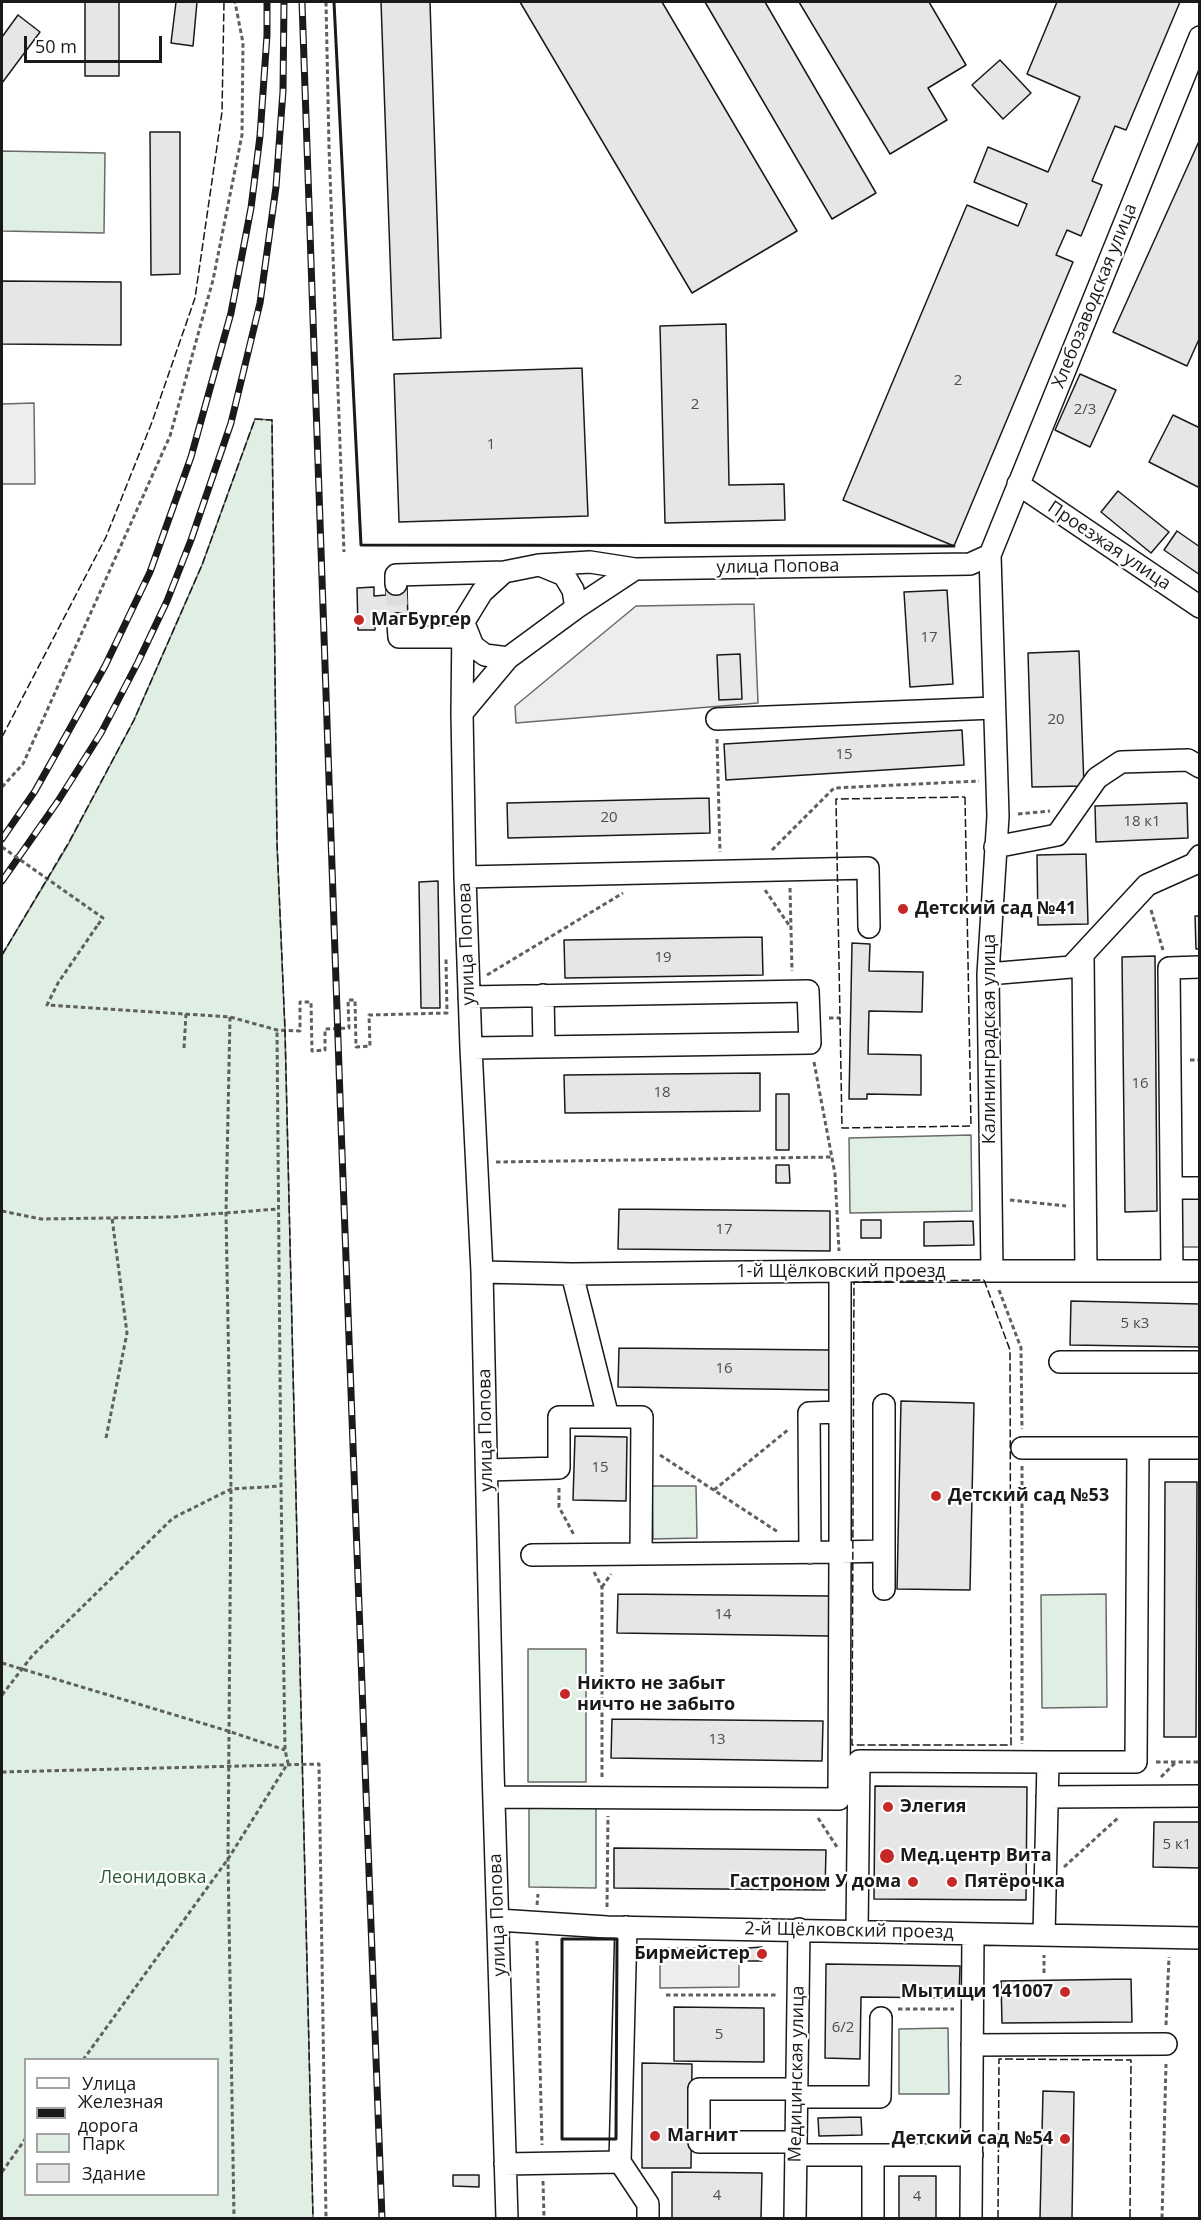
<!DOCTYPE html>
<meta charset="utf-8">
<style>
body{margin:0}
#map{position:relative;width:1201px;height:2220px;overflow:hidden;background:#fff;font-family:"Open Sans",sans-serif}
canvas{display:block}
.frame{position:absolute;inset:0;border:3px solid #1a1a1a;pointer-events:none}
.legend{position:absolute;left:24px;top:2058px;width:195px;height:138px;box-sizing:border-box;background:#fff;border:2px solid #a3a3a3;margin:0;padding:8px 10px;list-style:none;font-size:18px;color:#1a1a1a}
.legend li{display:flex;align-items:center;gap:12px;height:30px}
.legend b{width:30px;border:2px solid #a3a3a3}
.scale{position:absolute;left:24px;top:36px;width:138px;height:27px;box-sizing:border-box;border:3px solid #1a1a1a;border-top:0;padding-left:8px;font-size:18px;line-height:21px;white-space:nowrap;color:#1a1a1a;-webkit-text-stroke:4px #fff;paint-order:stroke}
</style>
<div id="map">
<canvas width="1201" height="2220"></canvas>
<div class="frame"></div>
<ul class="legend">
<li><b style="height:8px;background:#fff"></b>Улица</li>
<li><b style="height:8px;background:#1a1a1a"></b>Железная дорога</li>
<li><b style="height:16px;background:#e0efe3"></b>Парк</li>
<li><b style="height:16px;background:#e6e6e6"></b>Здание</li>
</ul>
<div class="scale">50 m</div>
</div>
<script>
const context = document.querySelector('canvas').getContext('2d');
context.lineJoin = 'round';
function fillPath(path, color) {
  context.fillStyle = color;
  context.fill(path, 'evenodd');
}
function toPath(rows) {
  const path = new Path2D();
  for (const r of rows) {
    path.moveTo(r[0], r[1]);
    for (let i = 2; i < r.length; i += 2) path.lineTo(r[i], r[i + 1]);
  }
  return path;
}
function stroke(path, color, width, dash) {
  context.strokeStyle = color;
  context.lineWidth = width;
  context.lineCap = dash ? 'butt' : 'round';
  context.setLineDash(dash || []);
  context.stroke(path);
}
function drawText(font, color, halo, rows, align = 'center') {
  context.font = font + ' "Open Sans",sans-serif';
  context.lineWidth = 4.5;
  context.setLineDash([]);
  context.textBaseline = 'middle';
  context.strokeStyle = halo;
  context.fillStyle = color;
  for (const [text, x, y, turn = 0] of rows) {
    context.save();
    context.translate(x, y);
    context.rotate((+turn || 0) * Math.PI / 180);
    context.textAlign = isNaN(turn) ? turn : align;
    if (halo) context.strokeText(text, 0, 0);
    context.fillText(text, 0, 0);
    context.restore();
  }
}
const green = toPath([
 [2,151,105,153,104,233,2,231,2,151],
 [255,419,272,420,277,843,285,1030,313,2218,2,2218,2,955,69,843,134,720,202,565,255,419],
 [26,2060,218,2060,218,2194,26,2194,26,2060],
 [971,1135,972,1211,850,1213,849,1138,971,1135],
 [652,1486,696,1486,697,1538,653,1539,652,1486],
 [1106,1594,1107,1707,1042,1708,1041,1595,1106,1594],
 [528,1649,586,1649,586,1782,528,1782,528,1649],
 [529,1804,596,1804,596,1888,529,1887,529,1804],
 [948,2028,949,2094,899,2094,899,2029,948,2028]
]);
fillPath(green, '#e0efe3');
stroke(green, '#6a6a6a', 1.5);
const parking = toPath([
 [34,403,35,484,2,484,2,404,34,403],
 [754,604,758,703,516,723,515,706,636,606,754,604],
 [1199,1192,1199,1247,1181,1247,1180,1193,1199,1192],
 [660,1948,739,1948,739,1987,660,1988,660,1948]
]);
fillPath(parking, '#ededed');
stroke(parking, '#6a6a6a', 1.5);
const building = toPath([
 [85,2,119,2,119,76,85,76,85,2],
 [176,2,197,2,193,46,171,43,176,2],
 [381,2,430,2,441,338,393,340,381,2],
 [520,2,662,2,797,231,692,293,520,2],
 [705,2,765,2,876,193,832,219,705,2],
 [799,2,929,2,966,65,928,88,947,120,890,154,799,2],
 [1057,2,1180,2,1126,130,1115,126,1092,181,1102,185,1081,236,1067,230,1056,255,1073,262,954,546,843,500,967,205,1018,226,1027,204,974,182,988,147,1048,172,1080,97,1027,74,1057,2],
 [18,15,40,32,2,83,2,37,18,15],
 [1000,60,1031,93,1003,119,972,85,1000,60],
 [150,132,180,132,180,274,151,275,150,132],
 [1200,139,1200,337,1187,366,1113,332,1200,139],
 [2,281,121,282,121,345,2,344,2,281],
 [726,324,729,485,784,484,785,520,665,523,660,326,726,324],
 [582,368,588,516,399,522,394,374,582,368],
 [1080,374,1116,390,1090,447,1055,430,1080,374],
 [1173,415,1200,428,1200,488,1149,462,1173,415],
 [1118,491,1169,532,1151,553,1101,512,1118,491],
 [1177,531,1200,547,1200,575,1164,550,1177,531],
 [407,584,408,624,387,624,387,616,375,616,375,630,358,630,357,588,374,587,374,596,386,595,386,585,407,584],
 [947,590,953,684,910,687,904,592,947,590],
 [1079,651,1084,786,1032,787,1028,653,1079,651],
 [740,654,742,699,719,700,717,655,740,654],
 [962,730,964,765,726,780,724,744,962,730],
 [709,798,710,833,508,838,507,803,709,798],
 [1187,803,1188,838,1096,842,1095,806,1187,803],
 [1086,854,1088,924,1038,925,1037,855,1086,854],
 [438,881,440,1008,421,1008,419,882,438,881],
 [1195,916,1200,916,1200,949,1196,949,1195,916],
 [762,937,763,975,565,978,564,940,762,937],
 [852,943,870,944,869,971,923,972,922,1012,869,1011,868,1054,921,1055,921,1095,867,1094,867,1099,849,1099,852,943],
 [1155,956,1157,1211,1125,1212,1122,957,1155,956],
 [760,1073,760,1111,565,1113,564,1075,760,1073],
 [776,1094,789,1094,789,1150,776,1150,776,1094],
 [776,1165,789,1165,790,1183,776,1183,776,1165],
 [619,1209,830,1211,830,1251,618,1249,619,1209],
 [861,1220,881,1220,881,1238,861,1238,861,1220],
 [973,1221,974,1245,924,1246,924,1222,973,1221],
 [1071,1301,1200,1304,1200,1347,1070,1345,1071,1301],
 [619,1348,830,1350,830,1390,618,1387,619,1348],
 [901,1401,974,1403,970,1590,897,1589,901,1401],
 [575,1436,627,1437,626,1501,573,1500,575,1436],
 [1165,1482,1197,1482,1196,1737,1164,1737,1165,1482],
 [618,1594,829,1596,829,1636,617,1633,618,1594],
 [612,1719,823,1721,822,1761,611,1758,612,1719],
 [875,1786,1027,1787,1026,1900,874,1899,875,1786],
 [1154,1822,1200,1822,1200,1868,1153,1867,1154,1822],
 [614,1848,826,1850,825,1890,614,1888,614,1848],
 [762,1947,762,1961,748,1961,748,1948,762,1947],
 [826,1964,960,1966,959,1998,861,1997,860,2059,825,2058,826,1964],
 [1131,1979,1132,2022,1002,2023,1001,1981,1131,1979],
 [674,2007,764,2008,764,2062,674,2061,674,2007],
 [642,2063,692,2064,691,2168,642,2168,642,2063],
 [1043,2091,1074,2092,1072,2218,1040,2218,1043,2091],
 [861,2117,862,2135,819,2136,818,2118,861,2117],
 [672,2172,762,2173,761,2218,672,2218,672,2172],
 [453,2175,479,2175,479,2187,453,2186,453,2175],
 [899,2176,936,2176,936,2218,899,2218,899,2176]
]);
fillPath(building, '#e6e6e6');
stroke(building, '#1a1a1a', 1.5);
stroke(toPath([
 [396,584,398,624]
]), '#ddd', 21, [21, 10]);
const minor = toPath([
 [1018,484,1200,607],
 [542,566,564,575,573,590,576,608],
 [396,584,396,575,504,572],
 [463,623,462,713,465,877,471,1048,482,1272,493,1770,507,2218],
 [463,623,482,592,504,572,539,565,590,562,635,569,970,564,990,555],
 [398,624,399,637,463,637],
 [465,626,473,646,485,655,508,658],
 [462,713,508,658,576,608,635,569],
 [717,719,994,708],
 [995,847,1057,835,1097,778,1121,762,1188,760,1200,767],
 [465,877,868,868,869,927],
 [1083,954,1086,1271],
 [988,974,1071,967,1147,885,1194,864,1200,856],
 [543,995,544,1047],
 [469,997,808,991,810,1043,471,1048],
 [1172,1188,1200,1188],
 [992,1271,988,974,998,816,990,555,1200,37],
 [1172,1271,1169,968,1200,967],
 [482,1272,572,1274,840,1271,1200,1271],
 [572,1274,608,1417],
 [1060,1362,1200,1362],
 [1022,1448,1138,1448,1136,1762,1048,1762],
 [1138,1448,1200,1448],
 [487,1470,559,1468,559,1417,642,1417,641,1554,840,1552,840,1271],
 [884,1551,884,1589],
 [810,1553,809,1413,840,1412],
 [532,1555,641,1554],
 [495,1797,839,1799,840,1552,884,1551,884,1405],
 [1047,1797,1200,1796],
 [498,1920,607,1927,1200,1938],
 [857,1931,859,1761,1048,1762,1044,1935],
 [972,2045,1166,2044],
 [796,2097,880,2097,881,2018],
 [796,2142,699,2142,699,2089,797,2089],
 [796,2155,972,2155],
 [620,2162,648,2204,648,2218],
 [505,2164,620,2162,626,1927],
 [795,2218,799,1929],
 [873,2218,873,2155],
 [971,2218,973,1934]
]);
stroke(minor, '#1a1a1a', 24);
stroke(toPath([
 [326,2,329,147,344,552],
 [717,739,720,852],
 [2,787,23,764,170,436,213,280,242,135,243,43,235,2],
 [1018,814,1050,811],
 [772,850,834,788,979,781],
 [790,888,792,971],
 [765,890,791,928],
 [1151,910,1163,950],
 [97,926,58,983,47,1005,230,1017,277,1030,300,1031,300,1002,311,1002,312,1051,325,1050,325,1029,349,1028,348,1000,355,1000,356,1047,370,1046,369,1015,447,1013,446,959],
 [487,975,623,893],
 [230,1017,226,1213,231,1489,228,1859,234,2218],
 [829,1018,840,1018],
 [184,1048,186,1014],
 [1190,1060,1200,1060],
 [814,1062,835,1174,839,1251],
 [496,1162,832,1157],
 [1010,1200,1066,1206],
 [2,1211,41,1219,173,1217,278,1209],
 [999,1290,1021,1348,1022,1429],
 [106,1438,127,1333,112,1218],
 [660,1455,778,1532],
 [1022,1466,1022,1744],
 [559,1488,559,1507,574,1535],
 [714,1490,789,1429],
 [594,1572,602,1587,602,1780],
 [602,1587,611,1574],
 [2,1663,228,1731,285,1750],
 [2,1695,32,1656,173,1518,231,1489,281,1486],
 [1156,1762,1200,1762],
 [2,1772,319,1764,326,2218],
 [1161,1777,1176,1762],
 [818,1818,837,1847],
 [1064,1867,1119,1817],
 [537,1905,538,1894],
 [607,1907,608,1816],
 [537,1941,542,2145],
 [1044,1973,1044,1955],
 [666,1995,778,1995],
 [898,2009,954,2009],
 [1166,2025,1169,1957],
 [83,2060,228,1859,288,1763,285,1750,281,1486,277,1030],
 [2,2172,26,2138],
 [543,2181,544,2218],
 [1162,2218,1166,2064]
]), '#5f5f5f', 3, [4.5, 3]);
stroke(minor, '#fff', 21);
const rail = toPath([
 [302,2,341,1125,382,2218],
 [2,839,35,791,105,666,150,572,191,457,231,313,251,208,260,136,267,35,267,2],
 [2,881,58,801,101,733,138,662,167,601,191,540,231,423,260,303,276,187,283,91,284,2]
]);
stroke(rail, '#1a1a1a', 7);
stroke(rail, '#fff', 4.5, [14]);
stroke(toPath([
 [2,847,103,918,97,926]
]), '#5f5f5f', 3, [4.5, 3]);
stroke(toPath([
 [2,737,106,537,152,422,195,298,222,112,224,2],
 [965,797,971,1126,842,1128,836,799,965,797],
 [2,955,69,842,134,720,202,565,255,419,272,420,277,843,285,1030,313,2218],
 [984,1280,1010,1350,1011,1745,852,1745,854,1282,984,1280],
 [998,2218,999,2059,1131,2060,1130,2218]
]), '#1a1a1a', 1.5, [8, 3]);
stroke(toPath([
 [334,2,361,545,954,546],
 [562,1939,617,1939,616,2139,562,2139,562,1939]
]), '#1a1a1a', 3);
for (const [x, y, r, color] of [
 [359,620,6,"#c62828"],
 [903,909,6,"#c62828"],
 [936,1496,6,"#c62828"],
 [565,1694,6,"#c62828"],
 [888,1807,6,"#c62828"],
 [887,1856,8,"#c62828"],
 [913,1882,6,"#c62828"],
 [952,1882,6,"#c62828"],
 [762,1954,6,"#c62828"],
 [1065,1992,6,"#c62828"],
 [655,2136,6,"#c62828"],
 [1065,2139,6,"#c62828"]
]) {
  const dot = new Path2D();
  dot.arc(x, y, r, 0, 2 * Math.PI);
  context.fillStyle = color;
  context.fill(dot);
  stroke(dot, '#fff', 2);
}
drawText('15px', '#4d4d4d', null, [
 ["2",958,381],
 ["2",695,405],
 ["2/3",1085,410],
 ["1",491,445],
 ["17",929,638],
 ["20",1056,720],
 ["15",844,755],
 ["20",609,818],
 ["18 к1",1142,822],
 ["19",663,958],
 ["16",1140,1084],
 ["18",662,1093],
 ["17",724,1230],
 ["5 к3",1135,1324],
 ["16",724,1369],
 ["15",600,1468],
 ["14",723,1615],
 ["13",717,1740],
 ["5 к1",1177,1845],
 ["6/2",843,2028],
 ["5",719,2035],
 ["4",717,2196],
 ["4",917,2197]
]);
drawText('18px', '#1a1a1a', '#fff', [
 ["Хлебозаводская улица",1095,296,-68],
 ["Проезжая улица",1109,546,34],
 ["улица Попова",778,567,-1],
 ["улица Попова",467,944,-92],
 ["Калининградская улица",990,1039,-90],
 ["1-й Щёлковский проезд",841,1272],
 ["улица Попова",486,1430,-91],
 ["улица Попова",498,1915,-92],
 ["2-й Щёлковский проезд",849,1931,1],
 ["Медицинская улица",797,2074,-89]
]);
drawText('bold 18px', '#1a1a1a', '#fff', [
 ["МагБургер",371,620],
 ["Детский сад №41",915,909],
 ["Детский сад №53",948,1496],
 ["Никто не забыт",577,1684],
 ["ничто не забыто",577,1705],
 ["Элегия",900,1807],
 ["Мед.центр Вита",900,1856],
 ["Гастроном У дома",901,1882,"right"],
 ["Пятёрочка",964,1882],
 ["Бирмейстер",750,1954,"right"],
 ["Мытищи 141007",1053,1992,"right"],
 ["Магнит",667,2136],
 ["Детский сад №54",1053,2139,"right"]
], 'left');
drawText('18px', '#2b5a34', '#fff', [
 ["Леонидовка",153,1878]
]);
</script>
